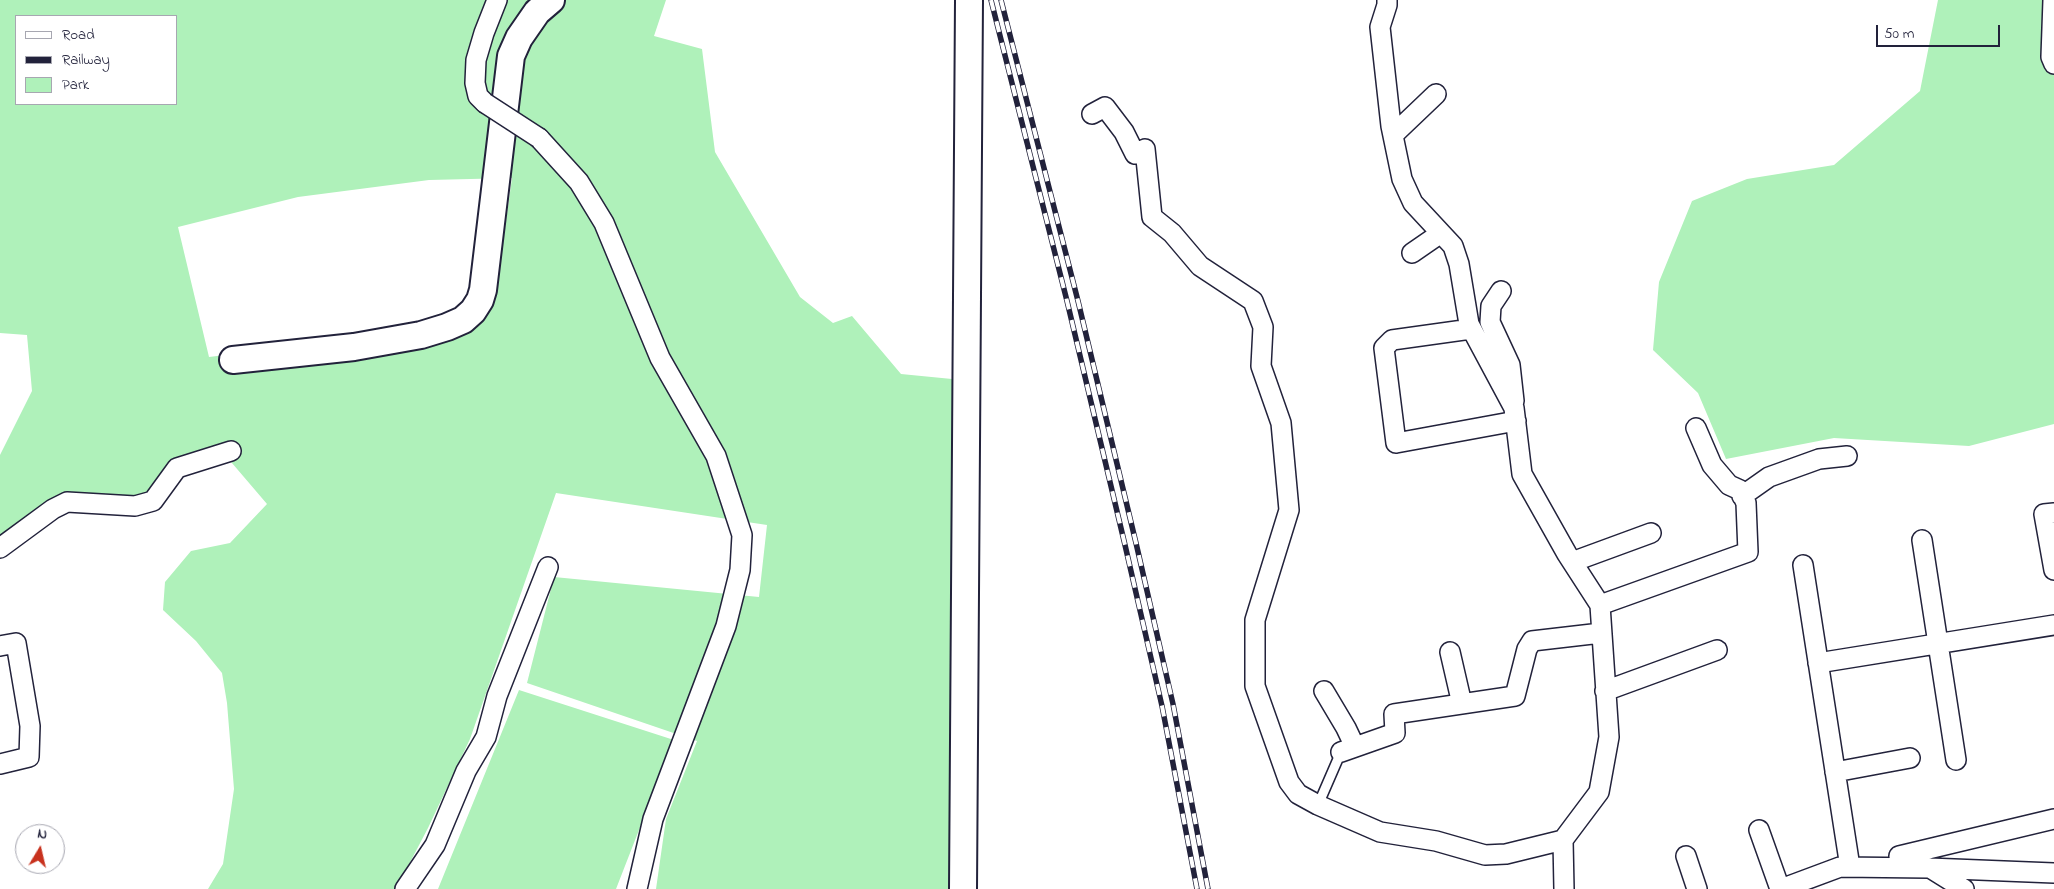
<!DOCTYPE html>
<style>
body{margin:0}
#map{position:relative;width:2054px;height:889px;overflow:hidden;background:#fff;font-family:"Indie Flower",sans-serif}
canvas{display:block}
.legend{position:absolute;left:15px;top:15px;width:162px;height:90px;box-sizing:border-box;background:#fff;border:1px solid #a7a7b1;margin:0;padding:6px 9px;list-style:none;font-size:15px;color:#22223b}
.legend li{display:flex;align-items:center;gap:10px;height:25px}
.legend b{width:25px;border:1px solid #a7a7b1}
.north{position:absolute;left:15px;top:824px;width:50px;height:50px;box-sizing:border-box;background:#fff;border:1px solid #a7a7b1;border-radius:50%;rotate:9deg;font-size:14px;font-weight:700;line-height:20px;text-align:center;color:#22223b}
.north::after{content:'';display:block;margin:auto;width:18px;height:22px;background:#c8321e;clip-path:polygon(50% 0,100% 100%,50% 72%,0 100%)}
.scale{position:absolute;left:1876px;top:25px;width:124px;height:22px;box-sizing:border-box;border:2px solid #22223b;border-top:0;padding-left:6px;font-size:15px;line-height:18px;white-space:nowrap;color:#22223b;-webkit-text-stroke:4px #fff;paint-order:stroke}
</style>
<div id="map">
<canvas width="2054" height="889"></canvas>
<ul class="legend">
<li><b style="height:6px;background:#fff"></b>Road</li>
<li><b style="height:6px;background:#22223b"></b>Railway</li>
<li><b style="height:14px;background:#aff1ba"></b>Park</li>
</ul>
<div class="north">N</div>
<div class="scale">50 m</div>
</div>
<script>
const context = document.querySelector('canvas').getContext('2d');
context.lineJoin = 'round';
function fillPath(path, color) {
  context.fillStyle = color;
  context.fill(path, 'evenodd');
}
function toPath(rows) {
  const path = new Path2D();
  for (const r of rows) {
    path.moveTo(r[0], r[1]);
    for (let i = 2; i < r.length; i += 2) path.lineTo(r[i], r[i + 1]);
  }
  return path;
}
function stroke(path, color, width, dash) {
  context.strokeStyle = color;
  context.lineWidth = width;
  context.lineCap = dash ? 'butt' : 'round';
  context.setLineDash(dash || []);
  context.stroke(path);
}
fillPath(toPath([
 [0,0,666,0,654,36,702,49,715,152,800,297,833,323,852,316,901,374,952,379,949,889,656,889,666,819,697,741,527,683,554,577,759,597,767,525,556,493,470,739,428,828,396,889,208,889,223,864,234,789,227,703,222,673,196,641,163,610,165,582,191,551,230,543,267,504,220,449,150,492,132,499,61,498,30,513,3,537,0,536,0,455,32,391,27,335,0,333],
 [16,16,176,16,176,104,16,104],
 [512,178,503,243,478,309,435,329,209,357,178,227,298,197,429,180],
 [1938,0,2054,0,2054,424,1969,446,1834,438,1726,459,1698,393,1653,350,1659,282,1692,201,1747,179,1834,165,1920,91],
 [519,690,674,740,616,889,438,889]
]), '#aff1ba');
const lane = toPath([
 [1318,805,1341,752]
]);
const street = toPath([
 [1387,0,1387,5,1380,27,1391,126,1402,179,1413,203,1453,246,1459,264,1469,324,1514,408,1522,474,1567,554,1600,605,1609,737,1599,792,1563,840,1564,889],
 [2053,0,2051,57,2054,64],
 [485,103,478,96,475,83,476,60,484,33,497,0],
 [1092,114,1105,107,1124,132,1135,154,1145,149,1152,217,1172,233,1200,266,1253,301,1263,327,1261,366,1281,423,1289,510,1255,620,1255,686,1289,782,1298,794,1318,805,1380,832,1436,841,1485,855,1506,854,1563,840],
 [1393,135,1436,94],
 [539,138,579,182,604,223,660,358,716,456,742,535,740,570,726,626,653,819,637,889],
 [1412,253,1441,233],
 [1501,291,1491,306,1490,322,1510,365,1514,401],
 [1471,329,1392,340,1384,348,1396,443,1516,421],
 [1742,496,1769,477,1819,459,1847,456],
 [2054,513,2044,514,2054,570],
 [1922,540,1956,760],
 [0,548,53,509,67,502,135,506,153,501,177,468,231,451],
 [1572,562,1651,533],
 [1803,565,1850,867],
 [1600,605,1748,552,1746,503,1740,490,1729,485,1712,465,1696,428],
 [0,646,16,643,30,726,29,757,0,764],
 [1450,652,1462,704],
 [1818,663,2054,625],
 [1324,691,1346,728,1355,747],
 [1605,691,1717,650],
 [1341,752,1395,733,1394,714,1515,696,1527,649,1532,641,1601,633],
 [1835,772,1910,758],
 [1759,830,1780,889],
 [1686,856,1697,889],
 [1899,856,2054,819],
 [1930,868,1964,889],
 [405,889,435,845,466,771,486,737,497,696,548,567],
 [1781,889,1840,867,1929,868,2054,873]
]);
const secondary = toPath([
 [233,360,354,347,421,335,447,327,463,320,473,311,480,300,483,290,511,56,519,38,537,12,551,0],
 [963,889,969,0]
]);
stroke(lane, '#22223b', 12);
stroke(street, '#22223b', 22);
stroke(secondary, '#22223b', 30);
stroke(lane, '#fff', 9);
stroke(street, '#fff', 19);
stroke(secondary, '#fff', 26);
const rail = toPath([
 [991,0,1067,301,1125,545,1162,706,1197,889],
 [1001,0,1078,301,1136,543,1173,704,1208,889]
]);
stroke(rail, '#22223b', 5.5);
stroke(rail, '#fff', 4, [11]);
const streetBridge = toPath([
 [485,103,539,138]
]);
stroke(streetBridge, '#22223b', 22, []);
stroke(streetBridge, '#fff', 19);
</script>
